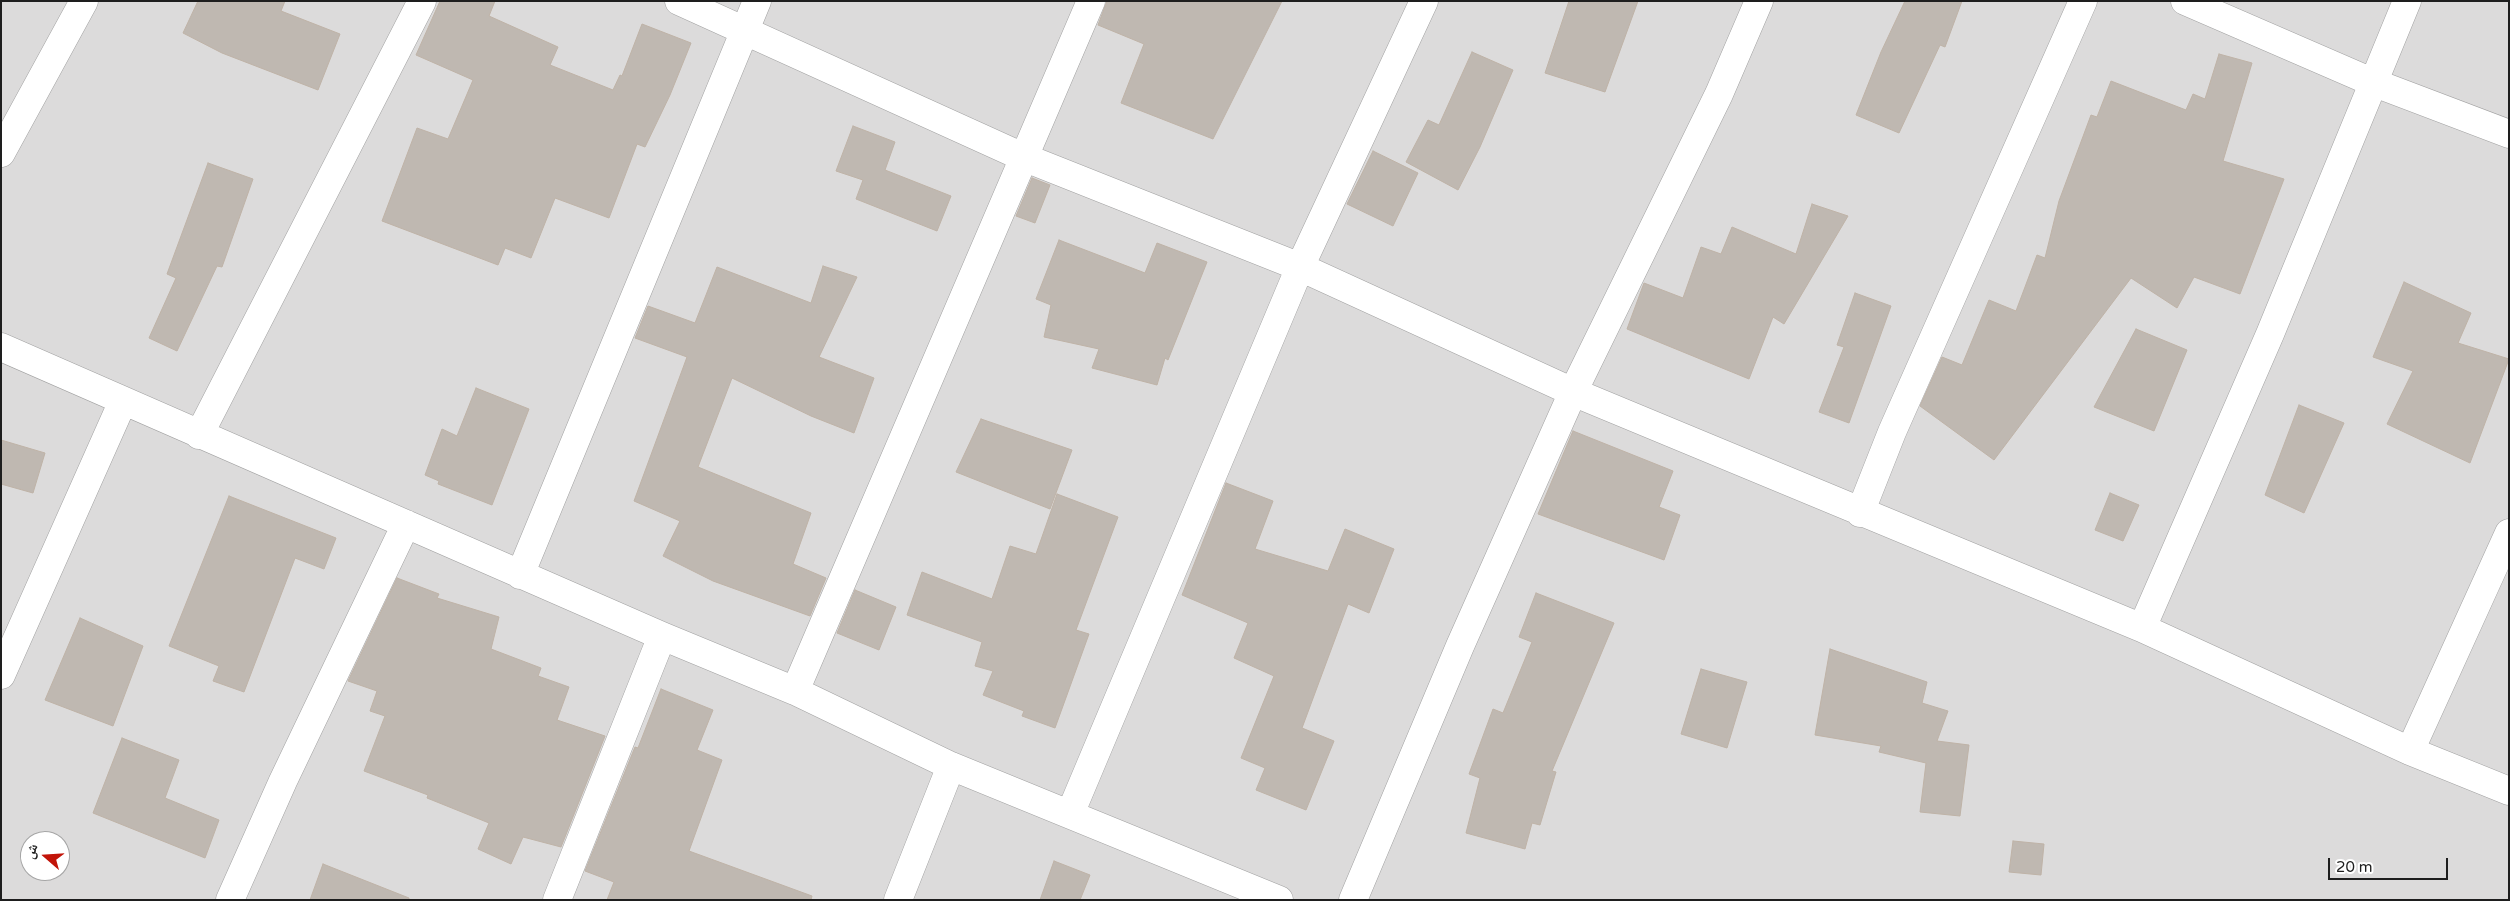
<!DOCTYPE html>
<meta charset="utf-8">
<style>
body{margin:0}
#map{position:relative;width:2510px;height:901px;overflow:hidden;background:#eeebe4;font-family:"Varela Round","Noto Naskh Arabic",sans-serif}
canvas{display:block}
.frame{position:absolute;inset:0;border:2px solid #1e1e1e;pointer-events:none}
.north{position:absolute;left:20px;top:831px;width:50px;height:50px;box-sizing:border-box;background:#fff;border:1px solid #a5a5a5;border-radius:50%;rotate:289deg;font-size:14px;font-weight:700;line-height:20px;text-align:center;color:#1e1e1e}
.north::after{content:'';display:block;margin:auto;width:18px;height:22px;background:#c21409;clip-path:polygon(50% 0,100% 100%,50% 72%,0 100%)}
.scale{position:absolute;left:2328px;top:858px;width:120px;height:22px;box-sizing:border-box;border:2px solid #1e1e1e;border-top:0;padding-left:6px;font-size:15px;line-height:18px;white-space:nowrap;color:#1e1e1e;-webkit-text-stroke:4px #fff;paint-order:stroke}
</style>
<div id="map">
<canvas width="2510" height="901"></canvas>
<div class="frame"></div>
<div class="north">ش</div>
<div class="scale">20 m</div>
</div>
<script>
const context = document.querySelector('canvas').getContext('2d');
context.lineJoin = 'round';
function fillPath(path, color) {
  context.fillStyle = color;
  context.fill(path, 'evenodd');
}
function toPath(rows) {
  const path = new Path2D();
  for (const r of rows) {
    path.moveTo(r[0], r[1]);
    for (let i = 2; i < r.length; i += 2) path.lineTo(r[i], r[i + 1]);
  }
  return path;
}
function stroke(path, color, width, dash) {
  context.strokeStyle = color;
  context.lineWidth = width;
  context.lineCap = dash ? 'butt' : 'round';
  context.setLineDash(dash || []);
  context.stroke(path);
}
fillPath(toPath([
 [1,1,2509,1,2509,900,1,900],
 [30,841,60,841,60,871,30,871]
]), '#dcdbdb');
const building = toPath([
 [198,1,285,1,281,11,340,34,318,90,222,53,183,33,198,1],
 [440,1,495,1,489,16,558,47,550,65,613,90,620,75,622,76,642,24,691,43,670,95,645,147,637,144,609,218,555,198,531,258,505,248,498,265,382,221,417,128,448,139,473,80,416,55,440,1],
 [1107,1,1282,1,1213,139,1121,103,1144,44,1098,25,1107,1],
 [1569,1,1638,1,1605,92,1545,73,1569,1],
 [1905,1,1962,1,1945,47,1940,45,1899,133,1856,115,1881,52,1905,1],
 [1472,52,1513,70,1480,147,1458,190,1406,162,1428,120,1439,125,1472,52],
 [2219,54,2252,63,2223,161,2284,179,2240,294,2194,277,2177,308,2131,278,1994,460,1920,406,1942,357,1962,365,1989,300,2016,311,2037,255,2045,258,2059,201,2091,115,2097,117,2111,81,2186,110,2193,94,2205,99,2219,54],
 [853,126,895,142,885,170,951,196,937,231,856,199,863,180,836,171,853,126],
 [1373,151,1418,173,1393,226,1347,204,1373,151],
 [208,163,253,179,222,267,217,266,177,351,149,338,176,278,167,274,208,163],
 [1032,178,1050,185,1035,223,1016,216,1032,178],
 [1812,204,1848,216,1784,324,1773,317,1749,379,1627,329,1644,283,1683,298,1701,247,1721,254,1732,227,1796,254,1812,204],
 [1059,240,1145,273,1157,243,1207,262,1168,360,1165,358,1157,385,1092,368,1099,349,1044,337,1051,305,1036,299,1059,240],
 [823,266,857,277,819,357,874,378,854,433,811,416,732,378,698,467,811,513,793,564,826,578,810,616,713,581,663,556,680,521,634,501,687,357,635,338,648,306,695,323,717,267,811,303,823,266],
 [2404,282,2471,313,2458,343,2509,359,2470,463,2387,424,2413,371,2373,357,2404,282],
 [1855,293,1891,306,1849,423,1819,412,1844,347,1837,345,1855,293],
 [2136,329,2187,350,2154,431,2094,407,2136,329],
 [476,388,529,409,492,505,438,484,439,481,425,475,442,429,457,436,476,388],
 [2299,405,2344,423,2304,513,2265,495,2299,405],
 [981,419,1072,450,1050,509,956,472,981,419],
 [1573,431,1673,471,1659,507,1680,515,1664,560,1538,514,1573,431],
 [1,440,45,453,33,493,1,484,1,440],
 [1226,483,1273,501,1255,549,1328,571,1345,529,1394,549,1369,613,1348,604,1302,728,1334,741,1306,810,1256,790,1265,768,1241,758,1274,676,1234,658,1248,623,1182,595,1226,483],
 [2110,493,2139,505,2123,541,2095,530,2110,493],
 [1057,494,1118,517,1076,630,1089,634,1055,728,1022,716,1024,711,983,695,993,671,975,666,982,642,907,615,922,572,992,599,1010,546,1036,554,1057,494],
 [229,496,336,538,324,569,295,558,244,692,213,681,219,666,169,646,229,496],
 [397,578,439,594,437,598,499,617,491,649,541,668,538,676,569,687,557,720,605,736,561,847,523,837,511,864,478,849,489,823,427,798,428,795,364,771,385,716,370,711,377,691,348,681,397,578],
 [855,590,896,607,879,650,837,633,855,590],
 [1536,593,1614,623,1552,771,1556,772,1540,825,1532,823,1525,849,1466,833,1480,778,1469,774,1493,709,1503,713,1532,642,1519,637,1536,593],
 [80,618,143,646,113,726,45,700,80,618],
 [1830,649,1927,682,1922,703,1948,711,1937,741,1969,745,1960,816,1920,812,1926,763,1879,752,1881,746,1815,735,1830,649],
 [1701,669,1747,682,1727,748,1681,734,1701,669],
 [661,689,713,710,697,750,722,760,689,851,812,896,811,900,607,900,614,882,585,871,635,747,638,748,661,689],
 [122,738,179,760,165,798,219,820,205,858,93,813,122,738],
 [2013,841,2044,844,2041,875,2009,872,2013,841],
 [1054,861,1090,875,1080,900,1040,900,1054,861],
 [323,864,409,898,409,900,310,900,323,864]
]);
fillPath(building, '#bfb8b1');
stroke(building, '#bfb3a7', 1);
const minor = toPath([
 [679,1,1023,157,1300,267,1573,392,2142,628,2410,751,2509,791],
 [2185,1,2372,82,2509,134],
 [1,153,84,1],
 [1,347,662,636,795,691,951,766,1279,900],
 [199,435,422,1],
 [1860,513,1892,432,2083,1],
 [520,575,757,1],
 [2142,628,2270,334,2407,1],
 [1,675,123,401],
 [795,691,1091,1],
 [2410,751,2509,533],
 [1070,814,1300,267,1424,1],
 [230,900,283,781,406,524],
 [557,900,662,636],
 [898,900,951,766],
 [1353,900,1460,646,1573,392,1719,94,1759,1]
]);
stroke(minor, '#a2a2a2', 29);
stroke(minor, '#fff', 28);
</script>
